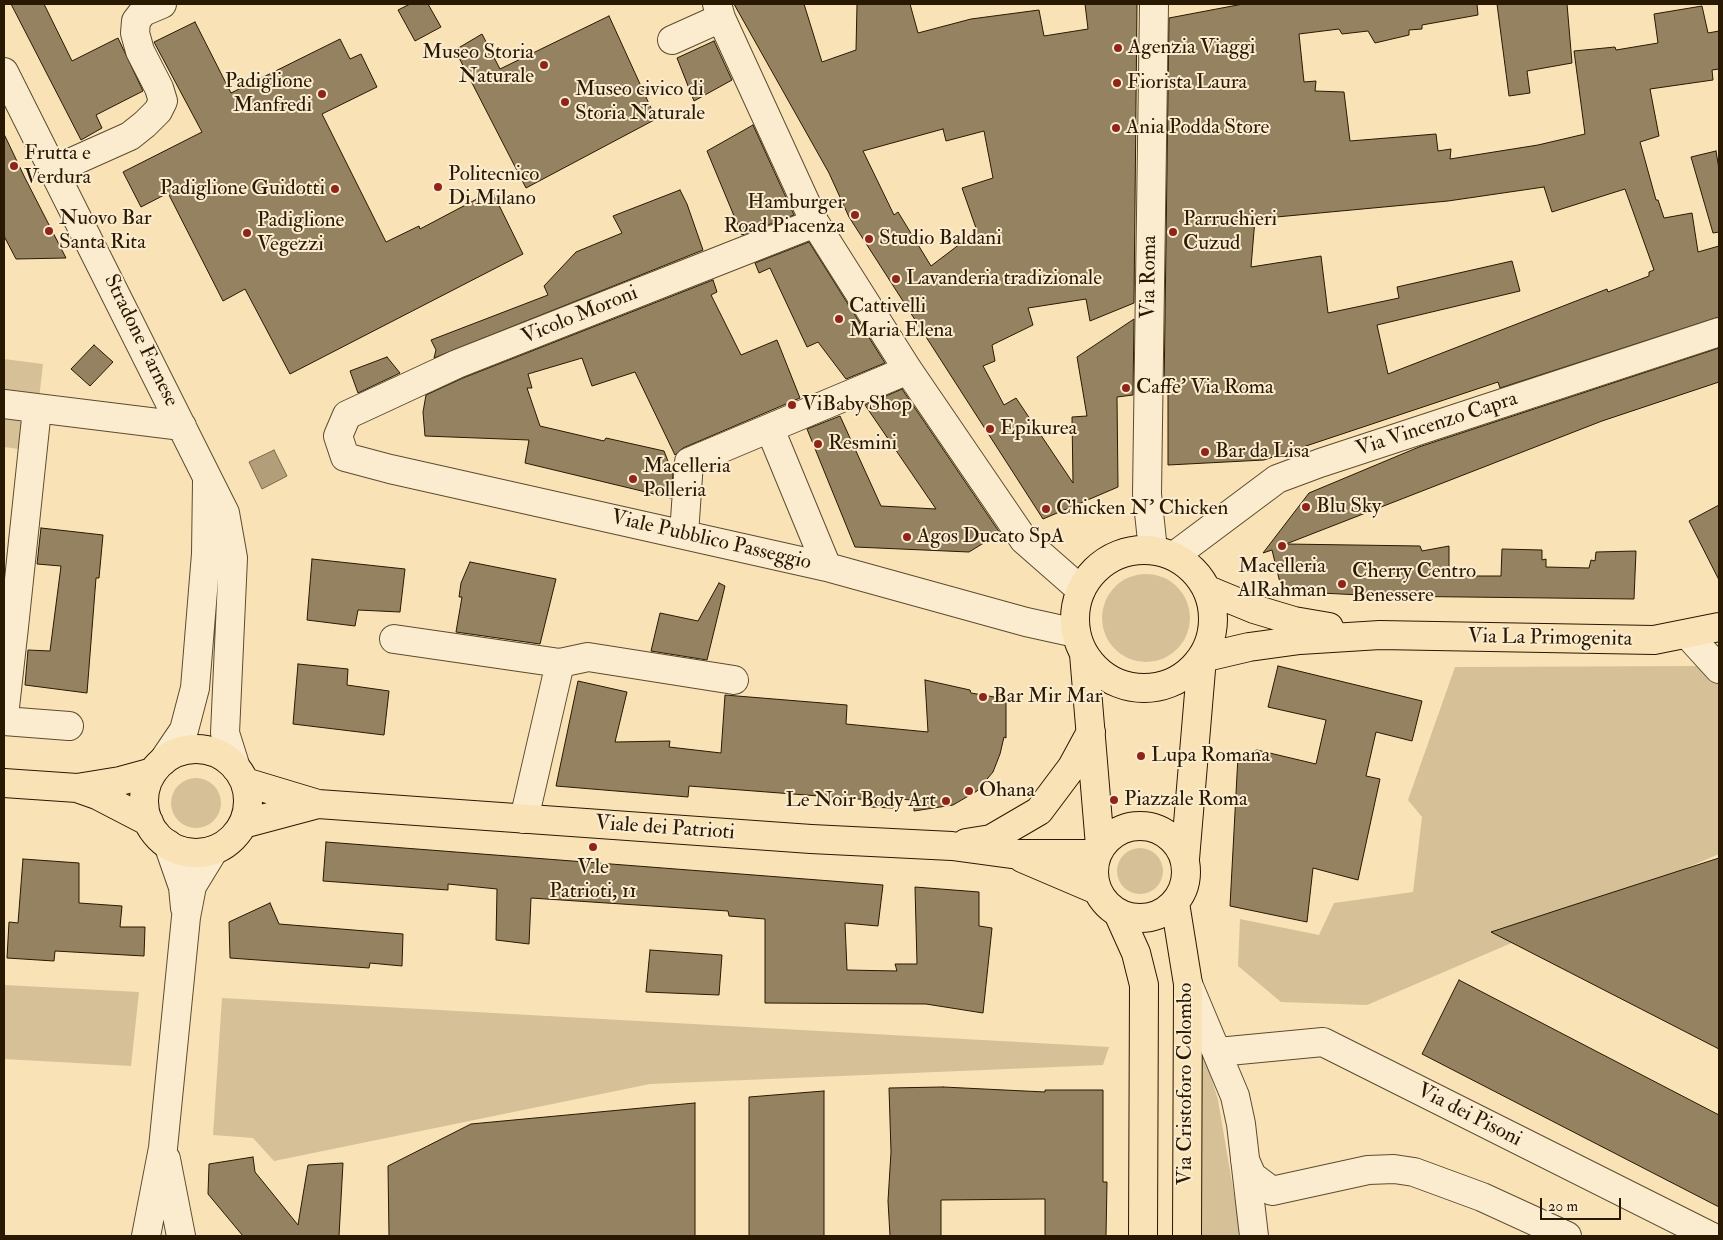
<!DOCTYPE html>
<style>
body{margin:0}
#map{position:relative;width:1723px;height:1240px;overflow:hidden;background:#f9e2b6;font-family:"IM FELL Double Pica",serif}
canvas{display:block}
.frame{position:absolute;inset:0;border:5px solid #291902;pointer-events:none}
.scale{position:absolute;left:1540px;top:1198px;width:81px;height:22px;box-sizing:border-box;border:2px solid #291902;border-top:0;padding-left:6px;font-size:15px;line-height:18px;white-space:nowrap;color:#291902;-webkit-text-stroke:4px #fbecd0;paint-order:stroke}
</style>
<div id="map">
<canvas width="1723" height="1240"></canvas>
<div class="frame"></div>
<div class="scale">20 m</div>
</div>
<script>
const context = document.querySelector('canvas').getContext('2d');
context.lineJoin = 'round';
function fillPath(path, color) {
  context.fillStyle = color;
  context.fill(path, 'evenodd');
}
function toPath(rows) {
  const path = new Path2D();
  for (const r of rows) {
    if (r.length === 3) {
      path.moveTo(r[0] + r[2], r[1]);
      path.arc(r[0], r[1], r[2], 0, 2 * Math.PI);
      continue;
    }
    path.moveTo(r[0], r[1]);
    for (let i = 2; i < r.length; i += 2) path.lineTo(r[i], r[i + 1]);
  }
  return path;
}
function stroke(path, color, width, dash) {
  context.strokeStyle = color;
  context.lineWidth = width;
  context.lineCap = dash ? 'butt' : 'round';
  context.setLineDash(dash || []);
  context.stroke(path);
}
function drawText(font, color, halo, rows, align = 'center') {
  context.font = font + ' "IM FELL Double Pica",serif';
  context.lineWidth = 4;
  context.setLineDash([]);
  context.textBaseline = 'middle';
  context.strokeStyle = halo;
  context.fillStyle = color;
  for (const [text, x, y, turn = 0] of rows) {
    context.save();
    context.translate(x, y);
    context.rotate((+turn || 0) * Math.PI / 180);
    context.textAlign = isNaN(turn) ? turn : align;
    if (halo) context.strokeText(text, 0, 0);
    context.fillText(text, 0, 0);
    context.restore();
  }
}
fillPath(toPath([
 [4,359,43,364,33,451,4,447],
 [1146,618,44],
 [1704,666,1719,680,1719,854,1367,1005,1281,1002,1238,966,1240,919,1319,935,1334,903,1413,892,1422,817,1408,800,1455,667],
 [196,803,25],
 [1140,871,23],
 [4,985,139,992,131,1066,4,1059],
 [222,998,1109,1047,1103,1065,650,1084,274,1161,253,1138,213,1135],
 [1198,1043,1208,1067,1218,1100,1239,1224,1238,1236,1196,1236]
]), '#d6c097');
const water = toPath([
 [274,450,287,476,262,489,249,462,274,450]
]);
fillPath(water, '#b29e79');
stroke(water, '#7b6949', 1);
const building = toPath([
 [11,4,44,4,72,61,118,38,143,91,96,115,102,128,81,140,11,4],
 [410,4,428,4,441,27,415,41,398,10,410,4],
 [734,4,804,4,822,62,856,50,857,4,910,4,918,33,971,19,1039,10,1044,36,1088,29,1085,4,1137,4,1134,303,1090,321,1086,299,1028,308,1033,325,992,345,995,361,983,366,1004,405,1016,398,1073,483,1072,417,1087,416,1077,357,1134,319,1133,395,1117,397,1118,487,1043,519,849,217,829,173,734,4],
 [943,129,946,141,984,131,993,178,962,188,977,231,931,266,898,212,894,215,863,151,943,129],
 [1243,4,1477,4,1478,15,1422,25,1422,29,1409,30,1409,35,1375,43,1368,31,1342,34,1339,29,1299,34,1304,82,1316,81,1315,91,1344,92,1350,141,1436,134,1438,151,1451,149,1450,159,1538,145,1585,134,1574,51,1615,47,1616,50,1658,43,1654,14,1702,6,1708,33,1719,31,1719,69,1712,70,1713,80,1650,89,1659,136,1640,142,1656,200,1658,200,1664,218,1692,213,1698,252,1719,246,1719,317,1500,388,1498,382,1264,460,1168,465,1168,392,1164,392,1169,18,1243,4],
 [1544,187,1552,212,1625,189,1654,270,1649,272,1649,276,1608,292,1607,289,1388,374,1377,325,1520,291,1512,261,1397,287,1399,298,1328,313,1321,256,1251,267,1255,219,1448,201,1544,187],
 [1497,4,1567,4,1572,63,1527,71,1530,93,1509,96,1497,4],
 [609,16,656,119,526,188,455,50,482,34,500,69,609,16],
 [195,22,231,93,340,39,350,59,361,54,377,87,322,114,386,242,419,226,420,229,492,191,523,254,290,374,245,289,223,301,168,193,141,207,123,172,202,132,154,42,195,22],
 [714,41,732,80,694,101,677,58,714,41],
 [753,125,794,215,742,235,707,151,753,125],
 [4,134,25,178,66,258,16,259,4,236,4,134],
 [1716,151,1719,169,1719,232,1713,233,1691,157,1716,151],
 [680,190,687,204,703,250,434,358,436,350,431,340,548,295,544,286,576,252,622,233,613,216,680,190],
 [809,242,885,363,846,379,818,342,807,347,770,268,759,273,755,263,809,242],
 [713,280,717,292,711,295,741,355,777,340,800,398,683,448,675,455,635,372,592,386,582,358,528,374,532,388,527,388,540,426,604,441,606,438,664,451,673,474,671,498,525,463,529,440,425,436,423,412,426,395,463,378,713,280],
 [94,345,113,362,90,386,71,369,94,345],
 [1719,348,1719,382,1602,421,1286,544,1420,546,1422,551,1449,546,1449,576,1501,576,1502,549,1542,550,1542,560,1546,559,1546,567,1589,568,1591,560,1595,561,1596,552,1636,551,1634,599,1380,596,1282,591,1272,550,1263,553,1309,493,1419,447,1719,348],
 [387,357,400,373,358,393,350,371,387,357],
 [902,389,1000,533,969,552,855,547,807,429,840,416,881,506,936,509,865,405,902,389],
 [1719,505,1719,580,1689,521,1719,505],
 [41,528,103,535,99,578,96,578,87,693,25,685,28,650,50,651,61,566,37,564,41,528],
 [312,559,405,569,400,612,358,610,355,626,307,620,312,559],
 [470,562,556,579,540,644,456,632,462,597,459,597,461,583,470,562],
 [719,583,725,586,707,660,651,651,660,613,698,621,719,583],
 [298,664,348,669,347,685,389,691,384,735,293,724,298,664],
 [1278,666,1422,701,1412,741,1376,732,1366,776,1380,779,1358,880,1313,868,1307,922,1230,906,1238,756,1257,750,1316,764,1326,720,1268,707,1278,666],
 [925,680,970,690,971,693,1006,699,1006,738,1004,737,1000,754,993,772,977,791,953,805,914,811,914,800,895,799,893,808,870,807,871,800,689,786,688,797,556,786,578,681,627,692,615,742,670,741,669,747,721,753,725,695,847,705,846,724,928,732,925,680],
 [326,842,883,885,878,926,845,923,847,970,897,971,895,964,917,964,915,887,979,892,979,926,992,928,983,1013,926,1004,765,1003,765,919,729,916,728,911,531,898,529,944,496,940,497,889,448,884,448,890,323,881,326,842],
 [1719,858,1719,1049,1491,932,1561,909,1719,858],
 [23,859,79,863,79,903,122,906,120,927,145,927,144,956,55,951,54,961,7,958,9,922,18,923,23,859],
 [270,903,279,924,403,934,402,966,370,963,369,968,230,958,229,922,270,903],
 [650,950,722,955,719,995,646,992,650,950],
 [1459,980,1719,1115,1719,1207,1422,1054,1459,980],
 [943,1087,1045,1092,1045,1090,1103,1090,1103,1182,1107,1182,1106,1236,1045,1236,1045,1199,941,1200,941,1236,890,1236,888,1201,891,1152,889,1088,943,1087],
 [824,1091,824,1236,749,1236,749,1097,824,1091],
 [695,1103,695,1236,389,1236,388,1166,471,1124,695,1103],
 [253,1157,255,1172,298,1225,308,1165,343,1163,339,1236,243,1236,208,1194,209,1164,253,1157]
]);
fillPath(building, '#958260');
stroke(building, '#291902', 1);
const minor = toPath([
 [717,4,721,18,815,223,908,370,1024,540,1081,590],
 [672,40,721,18],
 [4,72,225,513,233,558,225,733,236,768],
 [54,170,130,136,145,124,158,111,163,101,159,88,140,51,135,33,136,21,143,12,162,4],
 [815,223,457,364,347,415,338,436,345,457,390,469,827,567,1026,622,1076,633],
 [4,404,182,426],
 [770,429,827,567],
 [684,534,689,462,908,370],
 [1153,550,1147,494,1154,4],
 [1174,556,1277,479,1320,463,1719,332],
 [4,627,14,627,37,409],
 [1688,635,1719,669],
 [394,639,560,663,588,657,734,680],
 [4,716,14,627],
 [4,721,69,726],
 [163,761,184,730,195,688,206,554,207,481],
 [524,819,560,663],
 [168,844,183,887,185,908],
 [1188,984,1235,1096,1241,1124,1254,1236],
 [1218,1052,1323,1042,1710,1236],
 [166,1159,181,1236],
 [1245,1160,1252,1176,1272,1191,1368,1170,1394,1169,1414,1172,1482,1197,1567,1236],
 [146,1236,163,1148,186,917,192,886,214,850]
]);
const major = toPath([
 [1144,619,69],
 [1208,590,1254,609,1294,621,1329,627],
 [1084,654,1100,846],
 [196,801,52],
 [245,782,318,804,811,839,952,846,1011,854,1097,854],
 [4,783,77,788,97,795,149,822],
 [77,788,120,781,153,772],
 [243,824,318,804],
 [1140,872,46],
 [966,843,991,839,1039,811,1072,767,1091,732],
 [1022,858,1097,890],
 [1185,859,1202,658,1249,647,1300,640,1380,635,1654,640,1719,627],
 [1175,903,1188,984,1187,1236],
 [1118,913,1136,953,1144,985,1143,1236]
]);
stroke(minor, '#5d4b2f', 30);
stroke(major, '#291902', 30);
stroke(minor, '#fbecd0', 28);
stroke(major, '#f9e2b6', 28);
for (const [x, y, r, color] of [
 [1118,48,5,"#8f2418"],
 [544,65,5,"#8f2418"],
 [1117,83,5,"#8f2418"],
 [322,94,5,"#8f2418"],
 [565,102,5,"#8f2418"],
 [1116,128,5,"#8f2418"],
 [14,166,5,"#8f2418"],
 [438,187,5,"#8f2418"],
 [335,189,5,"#8f2418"],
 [855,215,5,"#8f2418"],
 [49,231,5,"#8f2418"],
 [1173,232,5,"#8f2418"],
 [247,233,5,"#8f2418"],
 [869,239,5,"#8f2418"],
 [896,279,5,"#8f2418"],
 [839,319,5,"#8f2418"],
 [1126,388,5,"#8f2418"],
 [792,405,5,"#8f2418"],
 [990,429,5,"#8f2418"],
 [818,444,5,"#8f2418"],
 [1205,452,5,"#8f2418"],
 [633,479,5,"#8f2418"],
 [1306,507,5,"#8f2418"],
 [1046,509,5,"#8f2418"],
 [907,537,5,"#8f2418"],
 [1282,546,5,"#8f2418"],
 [1342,584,5,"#8f2418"],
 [983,697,5,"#8f2418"],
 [1141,756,5,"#8f2418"],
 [969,791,5,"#8f2418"],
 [1114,800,5,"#8f2418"],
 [946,801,5,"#8f2418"],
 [593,847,5,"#8f2418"]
]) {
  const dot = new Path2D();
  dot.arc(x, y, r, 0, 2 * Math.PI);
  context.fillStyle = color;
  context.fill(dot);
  stroke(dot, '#fbecd0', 2);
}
drawText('21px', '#291902', '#fbecd0', [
 ["Agenzia Viaggi",1128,48],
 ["Museo Storia",534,53,"right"],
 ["Naturale",534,77,"right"],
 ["Padiglione",312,82,"right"],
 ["Manfredi",312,106,"right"],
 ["Fiorista Laura",1127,83],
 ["Museo civico di",575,90],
 ["Storia Naturale",575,114],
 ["Ania Podda Store",1126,128],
 ["Frutta e",24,154],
 ["Verdura",24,178],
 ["Politecnico",448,175],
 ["Di Milano",448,199],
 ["Padiglione Guidotti",325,189,"right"],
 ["Hamburger",845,203,"right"],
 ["Road Piacenza",845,227,"right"],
 ["Nuovo Bar",59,219],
 ["Santa Rita",59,243],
 ["Parruchieri",1183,220],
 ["Cuzud",1183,244],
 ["Padiglione",257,221],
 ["Vegezzi",257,245],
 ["Studio Baldani",879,239],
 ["Lavanderia tradizionale",906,279],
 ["Cattivelli",849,307],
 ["Maria Elena",849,331],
 ["Caffe' Via Roma",1136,388],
 ["ViBaby Shop",802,405],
 ["Epikurea",1000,429],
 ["Resmini",828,444],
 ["Bar da Lisa",1215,452],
 ["Macelleria",643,467],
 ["Polleria",643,491],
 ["Blu Sky",1316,507],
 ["Chicken N' Chicken",1056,509],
 ["Agos Ducato SpA",917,537],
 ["Macelleria",1282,567,"center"],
 ["AlRahman",1282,591,"center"],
 ["Cherry Centro",1352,572],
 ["Benessere",1352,596],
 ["Bar Mir Mar",993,697],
 ["Lupa Romana",1151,756],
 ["Ohana",979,791],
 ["Piazzale Roma",1124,800],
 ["Le Noir Body Art",936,801,"right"],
 ["V.le",593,868,"center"],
 ["Patrioti, 11",593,892,"center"]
], 'left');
drawText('21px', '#291902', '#fbecd0', [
 ["Via Roma",1150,277,-89],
 ["Vicolo Moroni",580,316,-22],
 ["Stradone Farnese",140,341,64],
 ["Via Vincenzo Capra",1437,425,-18],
 ["Viale Pubblico Passeggio",711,541,13],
 ["Via La Primogenita",1550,639,1],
 ["Viale dei Patrioti",665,829,4],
 ["Via Cristoforo Colombo",1186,1084,-90],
 ["Via dei Pisoni",1469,1116,27]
]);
</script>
